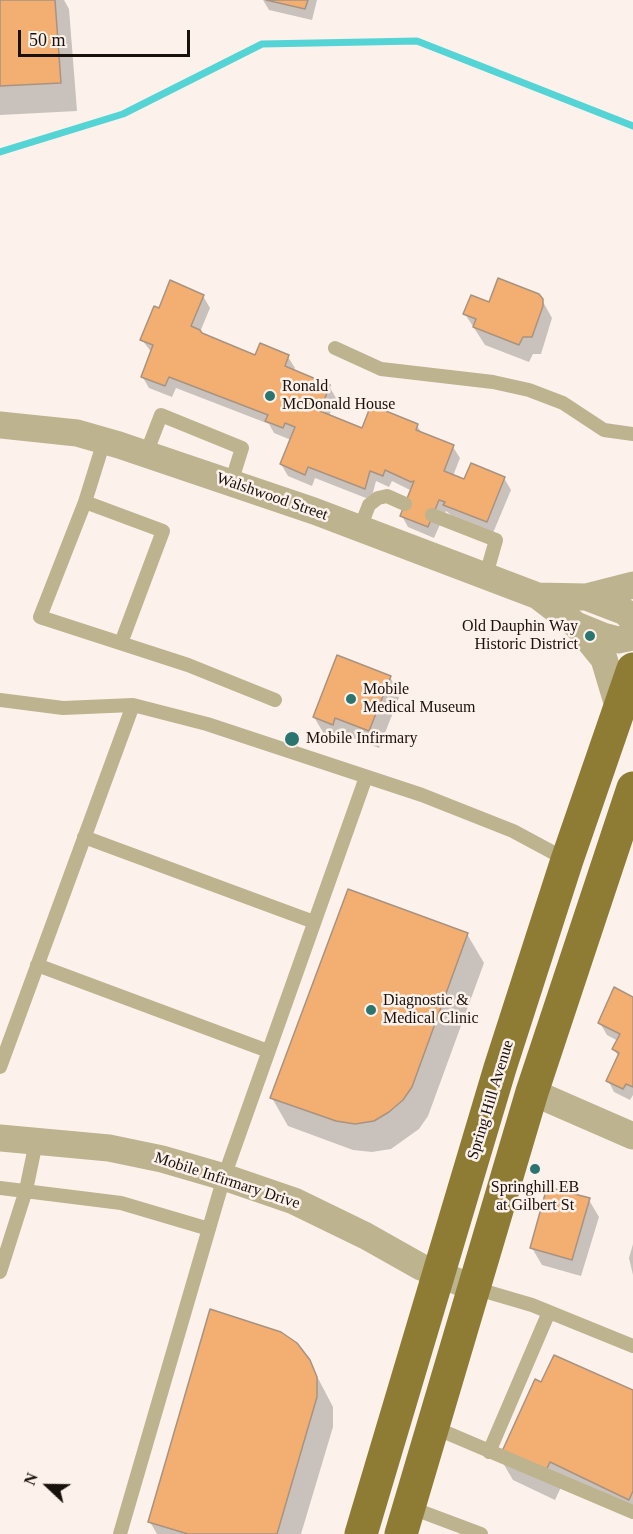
<!DOCTYPE html>
<style>
body{margin:0}
#map{position:relative;width:633px;height:1534px;overflow:hidden;background:#fcf2eb;font-family:"Times New Roman",serif}
canvas{display:block}
.north{position:absolute;left:18px;top:1456px;width:60px;height:60px;-webkit-text-stroke:4px #fcf2eb;paint-order:stroke;rotate:292deg;font-size:16px;font-weight:700;line-height:24px;text-align:center;color:#19110b}
.north::after{content:'';display:block;margin:auto;width:21px;height:27px;background:#19110b;clip-path:polygon(50% 0,100% 100%,50% 72%,0 100%)}
.scale{position:absolute;left:18px;top:30px;width:172px;height:27px;box-sizing:border-box;border:3px solid #19110b;border-top:0;padding-left:8px;font-size:18px;line-height:21px;white-space:nowrap;color:#19110b;-webkit-text-stroke:4px #fcf2eb;paint-order:stroke}
</style>
<div id="map">
<canvas width="633" height="1534"></canvas>
<div class="north">N</div>
<div class="scale">50 m</div>
</div>
<script>
const context = document.querySelector('canvas').getContext('2d');
context.lineJoin = 'round';
function fillPath(path, color) {
  context.fillStyle = color;
  context.fill(path, 'evenodd');
}
function toPath(rows) {
  const path = new Path2D();
  for (const r of rows) {
    path.moveTo(r[0], r[1]);
    for (let i = 2; i < r.length; i += 2) path.lineTo(r[i], r[i + 1]);
  }
  return path;
}
function stroke(path, color, width, dash) {
  context.strokeStyle = color;
  context.lineWidth = width;
  context.lineCap = dash ? 'butt' : 'round';
  context.setLineDash(dash || []);
  context.stroke(path);
}
function drawText(font, color, halo, rows, align = 'center') {
  context.font = font + ' "Times New Roman",serif';
  context.lineWidth = 5;
  context.setLineDash([]);
  context.textBaseline = 'middle';
  context.strokeStyle = halo;
  context.fillStyle = color;
  for (const [text, x, y, turn = 0] of rows) {
    context.save();
    context.translate(x, y);
    context.rotate((+turn || 0) * Math.PI / 180);
    context.textAlign = isNaN(turn) ? turn : align;
    if (halo) context.strokeText(text, 0, 0);
    context.fillText(text, 0, 0);
    context.restore();
  }
}
fillPath(toPath([
 [0,0,64,0,69,9,77,111,0,115],
 [263,0,317,0,312,20,269,10],
 [203,296,210,308,200,332,256,357,288,357,295,368,293,371,329,386,336,398,329,416,363,430,417,426,422,433,453,447,460,458,453,476,465,481,504,478,511,490,493,533,452,516,446,511,434,538,408,527,402,516,412,491,392,481,389,487,376,481,371,500,315,478,312,486,288,476,281,464,291,440,274,433,269,424,176,388,172,397,149,388,142,376,152,353,142,340,160,310],
 [542,300,552,318,541,354,533,354,529,362,485,345,465,314,490,304],
 [390,677,400,695,379,748,345,735,343,741,324,734,314,717],
 [467,934,484,963,428,1116,419,1129,391,1149,372,1152,353,1150,288,1126,272,1098],
 [633,998,633,1095,630,1100,614,1092,608,1080,619,1057,614,1049,618,1041,607,1035,600,1023],
 [589,1200,599,1217,581,1276,542,1265,532,1248],
 [633,1244,633,1275,629,1258],
 [309,1361,333,1407,333,1427,301,1534,157,1534,150,1522],
 [541,1384,633,1392,633,1517,563,1483,555,1500,513,1480,500,1458]
]), '#0003');
stroke(toPath([
 [0,152,123,114,262,44,417,41,633,126]
]), '#55d4d5', 7);
const building = toPath([
 [0,0,55,0,61,83,0,86,0,0],
 [266,0,308,0,305,9,266,0],
 [498,278,539,294,543,299,543,306,532,337,523,337,519,345,473,327,476,319,463,314,471,295,489,302,498,278],
 [170,280,204,295,191,326,200,330,202,333,255,355,260,343,289,355,285,366,330,385,320,411,362,428,371,405,418,424,416,430,454,445,444,471,464,479,471,463,505,477,487,522,443,505,445,502,439,500,428,527,400,516,414,481,411,482,385,470,383,476,370,471,365,489,308,467,305,475,280,464,295,427,285,423,283,428,265,421,268,415,169,377,165,386,141,377,153,345,140,340,154,306,159,308,170,280],
 [337,655,391,676,369,731,335,718,333,725,313,717,337,655],
 [348,889,468,933,412,1087,403,1100,389,1112,374,1121,355,1124,336,1121,270,1098,348,889],
 [614,987,633,997,633,1087,626,1084,623,1089,606,1081,619,1053,612,1049,620,1034,598,1023,614,987],
 [547,1187,590,1198,572,1260,530,1248,547,1187],
 [210,1309,281,1332,297,1343,310,1360,317,1377,317,1397,277,1534,188,1534,148,1522,210,1309],
 [554,1355,633,1390,633,1491,629,1500,550,1462,542,1479,499,1458,535,1379,541,1382,554,1355]
]);
fillPath(building, '#f3ae72');
stroke(building, '#a89381', 1.5);
stroke(toPath([
 [335,348,381,369,493,382,529,390,563,403,604,430,633,434],
 [104,441,85,502,40,617,188,665,275,700],
 [146,454,161,415,242,448,231,483],
 [85,502,163,531,121,643],
 [432,515,496,540,486,575],
 [360,528,369,505,378,498,387,496,405,504],
 [0,700,63,708,133,705],
 [84,837,314,922],
 [37,965,268,1051],
 [0,1067,133,705,207,724,422,795,513,831,567,860],
 [0,1188,121,1203,209,1229],
 [0,1272,26,1190,36,1142],
 [474,1288,532,1305,633,1346],
 [433,1427,633,1512],
 [489,1452,549,1312],
 [409,1507,481,1534],
 [120,1534,224,1177,366,777]
]), '#bdb38f', 14);
stroke(toPath([
 [0,425,77,433,119,445,314,511,538,596,576,625,603,636,618,640,633,637],
 [538,596,586,597,625,612,633,620],
 [586,597,633,585],
 [577,626,604,659,619,709],
 [532,1092,633,1136],
 [0,1138,109,1148,162,1159,224,1177,294,1201,366,1236,421,1267,474,1288]
]), '#bdb38f', 27);
stroke(toPath([
 [361,1534,500,1068,567,860,633,669],
 [401,1534,532,1092,633,788]
]), '#8f7c34', 33);
for (const [x, y, r, color] of [
 [270,396,6,"#2b7571"],
 [590,636,6,"#2b7571"],
 [351,699,6,"#2b7571"],
 [292,739,8,"#2b7571"],
 [371,1010,6,"#2b7571"],
 [535,1169,6,"#2b7571"]
]) {
  const dot = new Path2D();
  dot.arc(x, y, r, 0, 2 * Math.PI);
  context.fillStyle = color;
  context.fill(dot);
  stroke(dot, '#fcf2eb', 2);
}
drawText('16px', '#19110b', '#fcf2eb', [
 ["Ronald",282,387],
 ["McDonald House",282,405],
 ["Old Dauphin Way",578,627,"right"],
 ["Historic District",578,645,"right"],
 ["Mobile",363,690],
 ["Medical Museum",363,708],
 ["Mobile Infirmary",306,739],
 ["Diagnostic &",383,1001],
 ["Medical Clinic",383,1019],
 ["Springhill EB",535,1188,"center"],
 ["at Gilbert St",535,1206,"center"]
], 'left');
drawText('16px', '#19110b', '#fcf2eb', [
 ["Walshwood Street",272,497,19],
 ["Spring Hill Avenue",491,1100,-73],
 ["Mobile Infirmary Drive",227,1181,18]
]);
</script>
